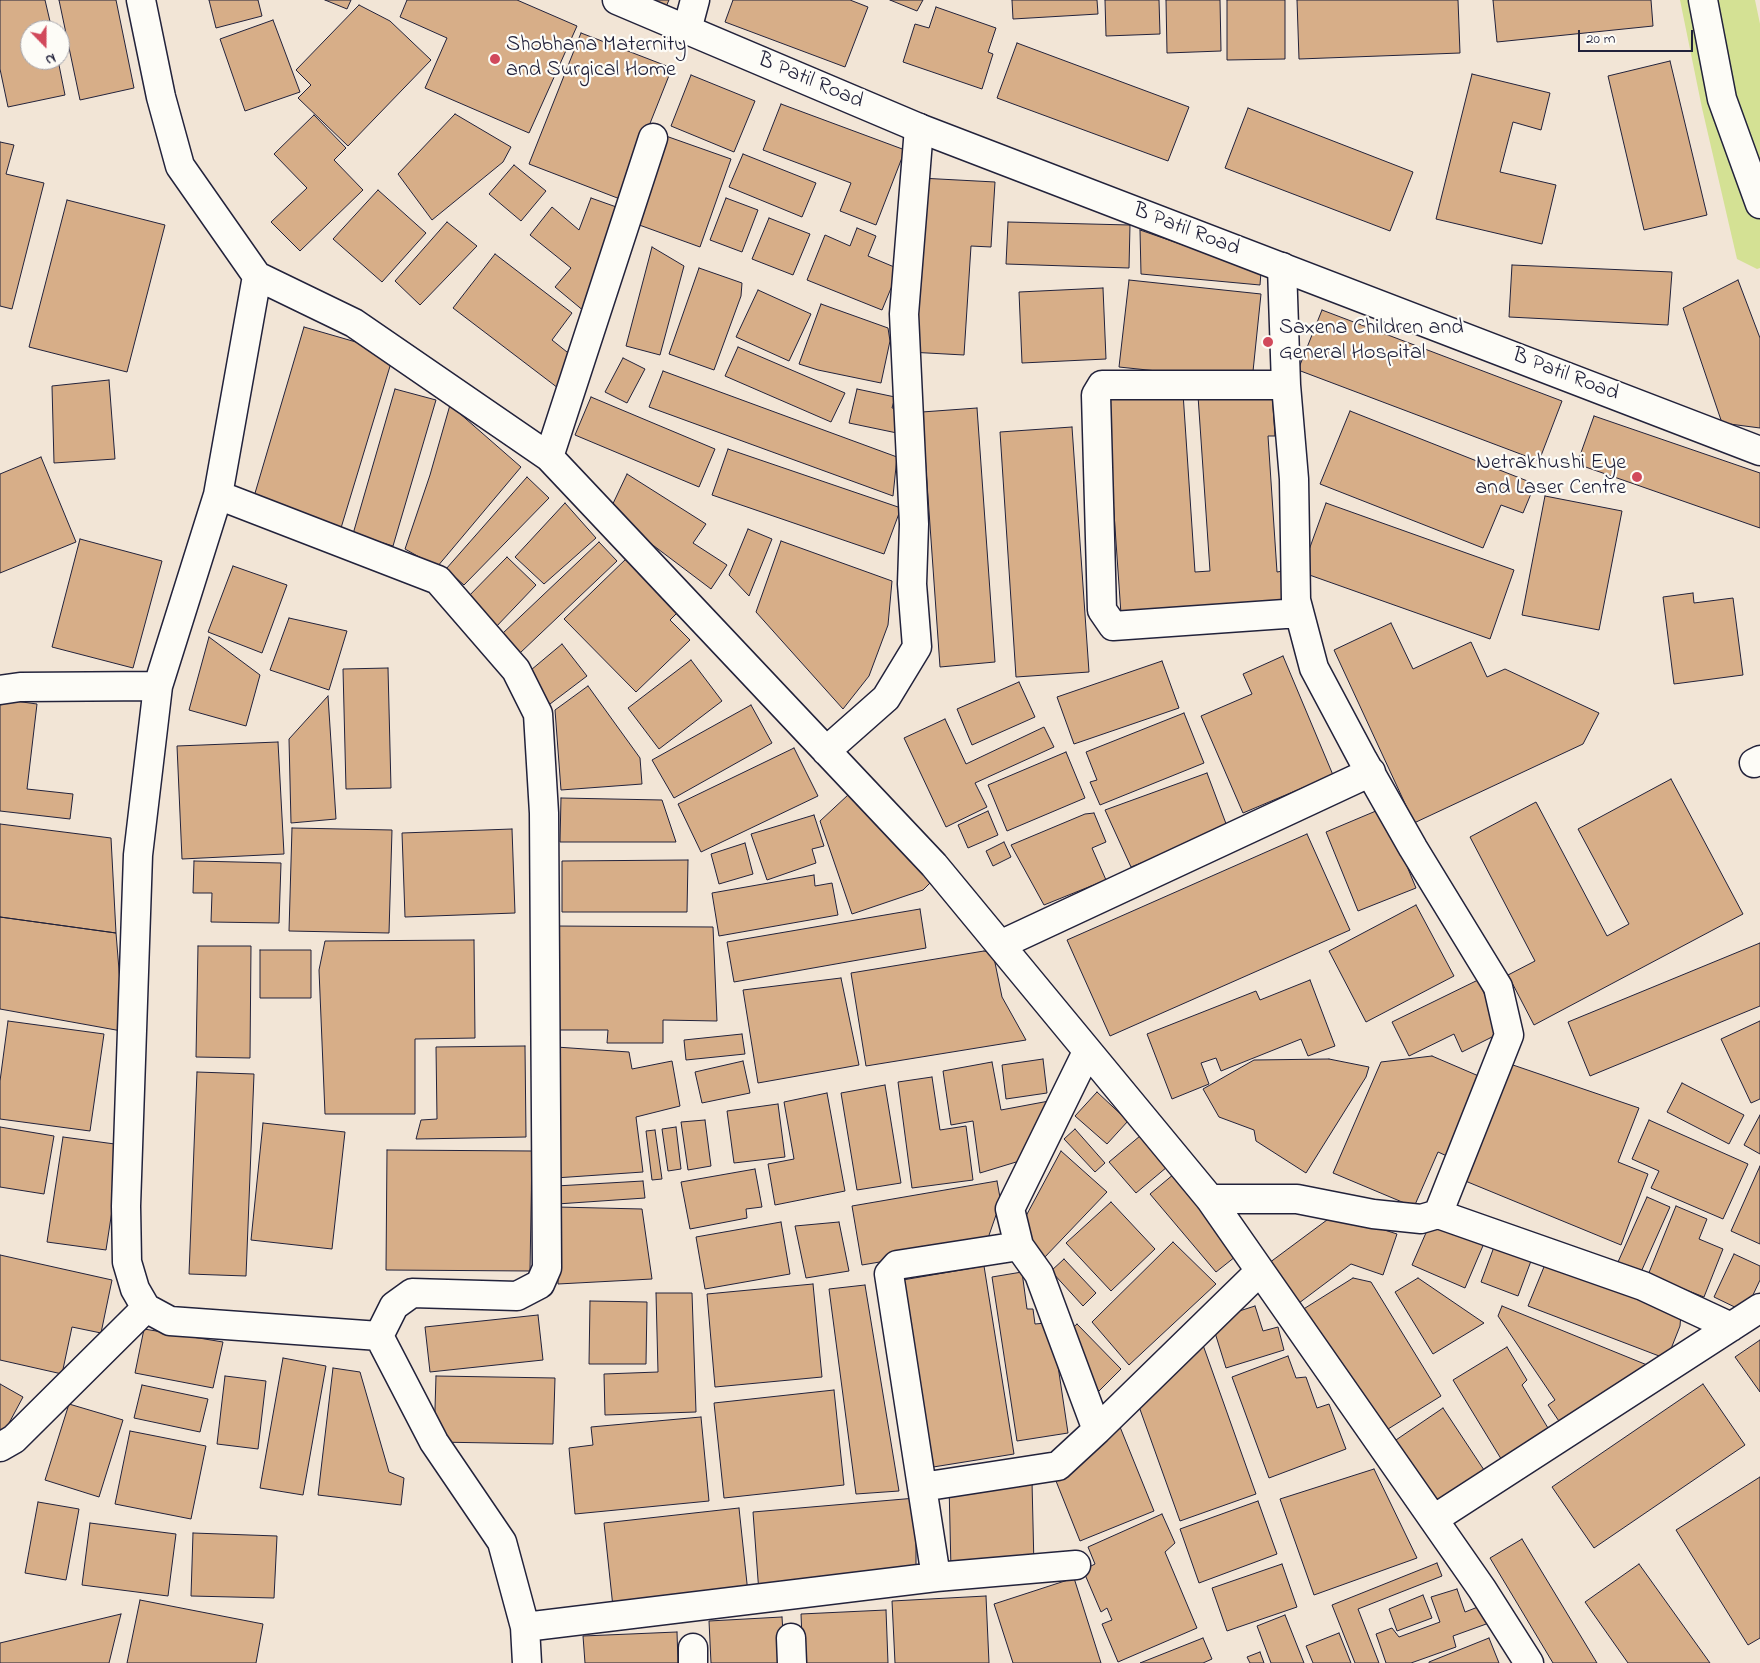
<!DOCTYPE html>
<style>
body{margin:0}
#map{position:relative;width:1760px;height:1663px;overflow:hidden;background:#f2e5d6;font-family:"Indie Flower",sans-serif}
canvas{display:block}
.north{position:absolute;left:20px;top:20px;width:50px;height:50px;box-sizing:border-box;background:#fdfcf7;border:1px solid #a5a5ac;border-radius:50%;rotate:158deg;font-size:14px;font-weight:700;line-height:20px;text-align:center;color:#22223b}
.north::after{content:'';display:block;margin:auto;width:18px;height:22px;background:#d1495b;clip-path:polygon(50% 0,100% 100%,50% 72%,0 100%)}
.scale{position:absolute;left:1578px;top:30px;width:115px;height:22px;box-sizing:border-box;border:2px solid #22223b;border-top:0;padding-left:6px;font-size:15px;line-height:18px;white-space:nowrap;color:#22223b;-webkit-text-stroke:4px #fdfcf7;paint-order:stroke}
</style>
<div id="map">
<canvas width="1760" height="1663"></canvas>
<div class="north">N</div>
<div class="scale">20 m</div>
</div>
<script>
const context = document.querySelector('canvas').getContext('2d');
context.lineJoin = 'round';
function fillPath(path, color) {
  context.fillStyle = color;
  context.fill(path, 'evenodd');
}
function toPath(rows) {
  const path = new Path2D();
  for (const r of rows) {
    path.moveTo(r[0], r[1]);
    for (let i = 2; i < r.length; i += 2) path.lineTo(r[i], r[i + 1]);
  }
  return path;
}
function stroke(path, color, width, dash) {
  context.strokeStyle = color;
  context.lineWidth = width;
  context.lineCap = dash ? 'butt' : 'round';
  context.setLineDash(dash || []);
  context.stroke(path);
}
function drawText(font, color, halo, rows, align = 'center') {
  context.font = font + ' "Indie Flower",sans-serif';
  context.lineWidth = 4.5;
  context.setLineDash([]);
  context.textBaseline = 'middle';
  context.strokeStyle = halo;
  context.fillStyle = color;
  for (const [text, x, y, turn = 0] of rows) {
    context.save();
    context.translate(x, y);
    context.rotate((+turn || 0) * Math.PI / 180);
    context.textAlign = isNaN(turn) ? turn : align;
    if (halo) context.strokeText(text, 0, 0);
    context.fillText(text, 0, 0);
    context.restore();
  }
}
fillPath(toPath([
 [1680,0,1755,0,1760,24,1760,268,1757,269,1737,259,1702,108]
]), '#d4e194');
const building = toPath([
 [0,0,45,0,52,30,30,30,30,60,58,60,65,95,8,107,0,69,0,0],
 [59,0,116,0,134,88,80,100,59,0],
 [209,0,258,0,262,16,216,28,209,0],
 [325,0,351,0,347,9,325,0],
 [407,0,517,0,577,26,529,133,425,88,447,38,400,17,407,0],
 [642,0,669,0,665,9,642,0],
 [733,0,850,0,868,7,845,67,725,22,733,0],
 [890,0,923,0,917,11,890,0],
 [1012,0,1097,0,1098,14,1013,19,1012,0],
 [1105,0,1159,0,1160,34,1106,36,1105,0],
 [1166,0,1220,0,1221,51,1167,53,1166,0],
 [1227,0,1285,0,1285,59,1227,60,1227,0],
 [1297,0,1458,0,1460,53,1299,59,1297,0],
 [1493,0,1651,0,1653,26,1497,42,1493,0],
 [359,5,390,21,431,60,348,146,298,98,311,85,296,70,359,5],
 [936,7,996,28,988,52,993,54,982,89,903,62,915,24,929,28,936,7],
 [273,20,300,92,245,111,220,39,273,20],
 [581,33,672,68,620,199,529,164,581,33],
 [1017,43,1189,107,1168,161,997,98,1017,43],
 [1670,61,1707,215,1644,230,1608,76,1670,61],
 [1472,74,1550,93,1541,130,1513,122,1500,172,1556,185,1542,244,1436,219,1472,74],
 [691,75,755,101,734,152,671,126,691,75],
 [781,104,905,150,876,225,840,211,851,183,763,150,781,104],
 [1248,108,1413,172,1390,231,1225,168,1248,108],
 [455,114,511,147,503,162,432,220,398,174,455,114],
 [314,115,346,148,334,160,363,190,300,251,271,222,307,188,274,154,314,115],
 [663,135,731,159,700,247,631,222,663,135],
 [0,142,14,145,6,174,44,183,12,309,0,306,0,142],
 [743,154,816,183,802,217,729,187,743,154],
 [514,165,546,191,521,221,489,194,514,165],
 [920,178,995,182,991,247,971,246,964,355,909,352,920,178],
 [378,190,426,233,382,282,333,239,378,190],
 [591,198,622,209,585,312,555,287,571,268,530,235,552,207,579,230,591,198],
 [726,198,758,210,742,252,710,240,726,198],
 [67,200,165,225,127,372,29,347,67,200],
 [769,218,810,234,793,275,752,259,769,218],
 [447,222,477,246,420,305,395,281,447,222],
 [1008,222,1130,225,1129,268,1006,264,1008,222],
 [857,228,876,236,868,256,899,269,882,310,807,280,825,235,850,246,857,228],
 [1140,230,1261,272,1260,285,1141,274,1140,230],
 [652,247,684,266,660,355,626,346,652,247],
 [495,254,572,313,552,340,572,356,558,388,453,308,495,254],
 [1512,265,1672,272,1668,325,1509,317,1512,265],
 [699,268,742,283,741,296,714,370,669,354,699,268],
 [1129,280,1261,294,1252,381,1119,367,1129,280],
 [1738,280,1760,338,1760,428,1722,423,1683,308,1738,280],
 [1103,288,1106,359,1022,363,1019,292,1103,288],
 [758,290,811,314,789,361,736,337,758,290],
 [821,304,888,328,890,341,881,383,818,370,799,364,821,304],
 [1322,310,1562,401,1539,461,1298,370,1322,310],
 [304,327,394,353,341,528,253,500,304,327],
 [738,347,845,393,831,422,725,376,738,347],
 [623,358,645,369,627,403,605,392,623,358],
 [663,371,897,457,893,496,649,407,663,371],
 [109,380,115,459,54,463,52,386,109,380],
 [395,389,436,400,393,546,353,534,395,389],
 [857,389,895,397,892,408,902,409,897,433,849,423,857,389],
 [1272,391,1275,436,1268,436,1277,572,1289,570,1291,602,1121,614,1106,398,1183,393,1195,572,1210,571,1198,396,1272,391],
 [591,397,715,449,699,487,575,435,591,397],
 [450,405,521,467,437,567,405,549,430,475,450,405],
 [977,408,995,662,940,667,922,412,977,408],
 [1350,411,1535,484,1523,513,1501,505,1483,548,1320,484,1350,411],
 [1594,416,1760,473,1760,528,1577,464,1594,416],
 [1072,427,1089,672,1016,677,1000,432,1072,427],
 [728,449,901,508,884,554,712,495,728,449],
 [41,457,76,542,0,573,0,474,41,457],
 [627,474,706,524,693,543,727,565,711,589,609,512,627,474],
 [527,477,549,498,464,585,446,569,527,477],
 [1545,496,1622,511,1599,630,1522,615,1545,496],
 [565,503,596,538,544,584,515,557,565,503],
 [1326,503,1514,570,1490,639,1301,572,1326,503],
 [748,529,772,539,749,596,729,575,748,529],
 [80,539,162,561,133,668,52,647,80,539],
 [781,541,892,581,888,625,869,676,843,709,756,612,781,541],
 [599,542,617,561,520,653,502,634,599,542],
 [507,557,536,585,494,629,464,601,507,557],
 [628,557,679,611,670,620,690,640,636,692,564,619,628,557],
 [233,566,287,585,262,653,208,632,233,566],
 [1693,593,1694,603,1733,598,1743,675,1674,684,1663,597,1693,593],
 [289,618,347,631,329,690,270,670,289,618],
 [1391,623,1413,669,1471,642,1487,677,1505,669,1599,713,1583,744,1414,823,1334,650,1391,623],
 [209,637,260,675,246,726,189,710,209,637],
 [562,644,587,676,550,704,525,675,562,644],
 [1283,656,1333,775,1243,813,1201,716,1252,694,1243,674,1283,656],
 [691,660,722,701,659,749,628,708,691,660],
 [1162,661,1179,708,1074,744,1057,697,1162,661],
 [388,668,391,788,346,789,343,669,388,668],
 [1019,682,1035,717,972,745,957,709,1019,682],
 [588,686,640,758,642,784,561,790,555,710,588,686],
 [328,696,336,819,291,823,289,739,328,696],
 [0,699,37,704,27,789,73,794,70,819,0,811,0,699],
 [751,705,772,743,674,798,652,760,751,705],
 [1184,713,1204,763,1100,805,1090,782,1097,780,1086,752,1184,713],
 [945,719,966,764,1044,727,1054,747,975,783,987,807,946,827,904,738,945,719],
 [278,742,284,854,182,859,177,746,278,742],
 [794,748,818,796,701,852,678,804,794,748],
 [1066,752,1085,798,1007,831,988,785,1066,752],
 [1207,773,1228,829,1131,867,1105,810,1207,773],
 [1671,779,1743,914,1534,1025,1508,975,1535,961,1470,837,1536,802,1607,936,1629,924,1578,829,1671,779],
 [848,795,932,881,923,890,852,914,820,821,848,795],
 [561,798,662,800,676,842,560,842,561,798],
 [1383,808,1416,888,1358,911,1326,832,1383,808],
 [988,811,998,835,968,848,958,825,988,811],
 [1094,813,1106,842,1092,848,1106,880,1044,905,1011,845,1085,814,1094,813],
 [814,815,824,846,812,849,816,863,767,880,751,834,814,815],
 [0,824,111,838,116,933,0,917,0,824],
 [292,828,392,830,389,933,289,931,292,828],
 [512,829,515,913,405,917,402,833,512,829],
 [1307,834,1350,930,1110,1036,1067,940,1307,834],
 [1004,842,1011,857,993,866,986,851,1004,842],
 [745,843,753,874,719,884,711,854,745,843],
 [688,860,687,912,562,912,562,861,688,860],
 [194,861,281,863,279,923,211,922,212,893,193,893,194,861],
 [814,875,815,886,832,883,838,915,719,936,712,893,814,875],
 [1416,905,1454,976,1366,1022,1329,951,1416,905],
 [920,909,926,948,734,982,727,942,920,909],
 [0,917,116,933,120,982,127,1032,0,1009,0,917],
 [554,926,713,927,717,1021,663,1020,663,1043,607,1043,608,1030,552,1030,554,926],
 [474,940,475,1038,415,1039,415,1114,325,1114,319,970,325,941,474,940],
 [1760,943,1760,1006,1590,1076,1568,1022,1760,943],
 [198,946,251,946,250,1058,196,1057,198,946],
 [260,950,311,950,311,998,260,998,260,950],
 [984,951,993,953,1002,997,1026,1040,866,1066,851,973,984,951],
 [841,978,859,1065,758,1083,743,990,841,978],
 [1310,980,1335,1046,1308,1056,1301,1039,1221,1071,1216,1058,1201,1063,1209,1084,1172,1099,1147,1034,1256,991,1260,1000,1310,980],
 [1478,980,1502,1032,1462,1052,1454,1034,1409,1056,1392,1022,1478,980],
 [8,1021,104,1034,90,1131,0,1119,0,1081,8,1021],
 [1760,1021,1760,1099,1751,1103,1721,1039,1760,1021],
 [742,1034,745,1054,686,1060,684,1040,742,1034],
 [525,1046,526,1137,416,1139,421,1120,437,1119,436,1047,525,1046],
 [556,1047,629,1052,632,1069,672,1061,680,1106,636,1117,643,1172,555,1178,556,1047],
 [1432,1056,1481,1077,1447,1156,1438,1152,1414,1207,1333,1173,1381,1062,1432,1056],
 [1043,1059,1047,1093,1006,1099,1002,1065,1043,1059],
 [1329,1059,1369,1067,1366,1077,1306,1173,1256,1141,1254,1130,1219,1117,1203,1089,1254,1060,1329,1059],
 [743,1061,750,1093,702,1103,695,1072,743,1061],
 [992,1062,1001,1110,1049,1101,1026,1159,980,1173,973,1121,951,1125,943,1071,992,1062],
 [1510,1064,1639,1108,1618,1162,1648,1174,1621,1245,1458,1178,1510,1064],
 [197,1072,254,1074,246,1276,189,1274,197,1072],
 [932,1077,940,1130,966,1126,973,1180,912,1188,898,1082,932,1077],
 [1682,1083,1744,1115,1729,1144,1667,1112,1682,1083],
 [885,1085,901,1183,857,1190,841,1093,885,1085],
 [1097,1092,1128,1121,1107,1144,1075,1116,1097,1092],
 [827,1093,845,1191,775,1205,768,1164,794,1159,784,1102,827,1093],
 [778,1104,785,1157,734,1163,727,1111,778,1104],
 [1760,1115,1760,1154,1744,1145,1760,1115],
 [705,1120,711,1166,688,1170,681,1122,705,1120],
 [1649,1120,1748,1164,1723,1219,1651,1188,1659,1171,1632,1159,1649,1120],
 [263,1123,345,1132,332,1249,251,1240,263,1123],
 [0,1127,54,1136,44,1194,0,1187,0,1127],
 [676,1127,681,1169,668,1171,662,1129,676,1127],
 [1075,1129,1105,1163,1095,1172,1064,1139,1075,1129],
 [655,1130,662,1179,652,1180,646,1131,655,1130],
 [1140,1136,1167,1167,1136,1193,1109,1162,1140,1136],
 [63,1137,122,1145,106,1250,47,1242,63,1137],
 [387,1150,532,1151,530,1271,386,1270,387,1150],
 [1061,1151,1107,1192,1043,1259,1019,1229,1061,1151],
 [1760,1166,1760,1244,1731,1231,1760,1166],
 [755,1169,762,1207,746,1209,747,1218,690,1229,681,1182,755,1169],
 [1174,1174,1240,1253,1216,1272,1150,1194,1174,1174],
 [643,1181,645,1198,557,1204,556,1186,643,1181],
 [997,1181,1003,1214,996,1215,986,1244,862,1265,852,1206,997,1181],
 [1647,1197,1670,1207,1641,1272,1618,1262,1647,1197],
 [1111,1202,1155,1249,1111,1291,1066,1243,1111,1202],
 [1676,1206,1707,1219,1699,1239,1723,1249,1704,1297,1648,1275,1676,1206],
 [557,1207,642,1209,652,1279,558,1284,557,1207],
 [1335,1214,1397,1234,1383,1275,1351,1264,1299,1303,1269,1263,1335,1214],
 [1432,1219,1485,1241,1465,1288,1412,1265,1432,1219],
 [781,1222,790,1274,705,1289,696,1237,781,1222],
 [839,1222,849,1271,806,1278,795,1226,839,1222],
 [1173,1242,1216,1284,1129,1365,1092,1322,1173,1242],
 [1494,1247,1531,1261,1518,1296,1481,1282,1494,1247],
 [1734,1254,1760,1266,1760,1280,1745,1312,1714,1297,1734,1254],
 [0,1255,112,1280,101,1333,72,1327,62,1374,0,1360,0,1255],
 [1064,1259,1096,1293,1083,1306,1051,1271,1064,1259],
 [1546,1262,1681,1313,1680,1326,1667,1359,1528,1306,1546,1262],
 [984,1266,1014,1454,927,1468,897,1281,984,1266],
 [1022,1272,1027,1309,1033,1309,1035,1324,1046,1323,1048,1340,1054,1339,1068,1433,1017,1441,992,1277,1022,1272],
 [1353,1278,1371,1282,1441,1396,1380,1434,1302,1310,1353,1278],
 [1418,1278,1484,1323,1433,1354,1395,1292,1418,1278],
 [813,1284,822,1377,715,1387,707,1294,813,1284],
 [865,1285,899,1491,856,1494,829,1289,865,1285],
 [656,1293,692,1293,696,1412,605,1415,604,1374,658,1372,656,1293],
 [590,1301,647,1302,646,1364,589,1364,590,1301],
 [1255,1306,1263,1331,1278,1327,1284,1350,1226,1368,1211,1320,1255,1306],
 [1502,1306,1652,1367,1563,1427,1548,1405,1555,1400,1498,1316,1502,1306],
 [538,1315,543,1360,430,1372,425,1327,538,1315],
 [1077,1324,1121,1369,1099,1391,1077,1368,1065,1335,1077,1324],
 [144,1329,223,1342,213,1388,135,1373,144,1329],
 [1760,1340,1760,1392,1735,1357,1760,1340],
 [1203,1345,1256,1494,1180,1521,1137,1401,1203,1345],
 [1507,1347,1527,1380,1522,1385,1551,1433,1503,1462,1453,1380,1507,1347],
 [1288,1356,1296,1378,1306,1377,1317,1408,1329,1404,1346,1449,1269,1478,1232,1377,1288,1356],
 [283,1358,326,1366,303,1495,260,1488,283,1358],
 [333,1368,360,1372,389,1472,404,1478,401,1505,318,1495,333,1368],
 [225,1376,266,1381,258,1449,217,1444,225,1376],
 [436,1376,555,1378,553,1444,434,1442,436,1376],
 [0,1384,23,1397,1,1438,0,1437,0,1384],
 [1703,1384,1745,1445,1594,1548,1552,1487,1703,1384],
 [142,1385,208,1399,200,1432,134,1418,142,1385],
 [834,1390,844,1485,724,1498,714,1403,834,1390],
 [69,1404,123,1420,99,1497,45,1480,69,1404],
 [1443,1408,1488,1476,1438,1509,1393,1442,1443,1408],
 [701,1417,709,1501,575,1514,569,1448,593,1445,591,1427,701,1417],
 [1118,1422,1154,1511,1080,1541,1054,1476,1118,1422],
 [130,1431,206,1446,191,1519,115,1504,130,1431],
 [1374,1469,1417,1558,1314,1595,1280,1499,1374,1469],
 [1760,1477,1760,1638,1748,1645,1676,1530,1760,1477],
 [1032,1481,1034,1567,951,1570,949,1484,1032,1481],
 [916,1498,916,1572,759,1593,753,1512,916,1498],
 [1258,1501,1277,1554,1199,1583,1180,1529,1258,1501],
 [38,1502,79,1509,66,1580,25,1573,38,1502],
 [739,1508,748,1593,613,1607,604,1523,739,1508],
 [1162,1514,1175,1543,1165,1552,1197,1628,1118,1662,1102,1624,1112,1620,1107,1608,1101,1612,1083,1570,1095,1564,1088,1547,1162,1514],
 [90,1523,176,1534,168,1596,82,1585,90,1523],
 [193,1533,277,1536,274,1598,191,1596,193,1533],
 [1522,1539,1597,1663,1553,1663,1490,1558,1522,1539],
 [1437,1563,1442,1576,1358,1609,1379,1663,1355,1663,1332,1605,1437,1563],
 [1282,1564,1297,1607,1227,1631,1212,1588,1282,1564],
 [1639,1564,1710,1663,1628,1663,1585,1602,1639,1564],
 [1074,1578,1101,1663,1013,1663,994,1604,1074,1578],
 [1457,1589,1465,1612,1483,1605,1489,1623,1453,1636,1456,1647,1411,1663,1386,1663,1376,1634,1392,1628,1399,1637,1440,1622,1431,1597,1457,1589],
 [1423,1595,1432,1618,1397,1631,1389,1609,1423,1595],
 [986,1596,989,1663,895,1663,892,1601,986,1596],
 [140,1600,263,1624,256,1663,127,1663,140,1600],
 [886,1610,888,1663,803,1663,801,1614,886,1610],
 [121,1614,109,1663,0,1663,0,1643,121,1614],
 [1285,1615,1304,1663,1271,1663,1257,1626,1285,1615],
 [782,1617,785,1663,711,1663,709,1621,782,1617],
 [677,1632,678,1663,585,1663,583,1636,677,1632],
 [1339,1633,1351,1663,1313,1663,1306,1646,1339,1633],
 [1203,1638,1212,1659,1203,1663,1140,1663,1203,1638],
 [1489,1638,1499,1663,1429,1663,1429,1662,1489,1638],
 [1260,1652,1264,1663,1250,1663,1247,1657,1260,1652]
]);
fillPath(building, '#d7ae88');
stroke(building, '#22223b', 1);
const street = toPath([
 [141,0,161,97,180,166,257,276,218,495,158,686,138,855,126,1206,127,1262,135,1289,146,1308,170,1321,379,1336,434,1442,502,1542,525,1627,527,1663],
 [1703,0,1722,99,1760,204],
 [687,30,695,0],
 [1282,267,1286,385,1294,479,1296,600,1314,668,1363,760,1413,848,1498,987,1509,1035,1438,1214],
 [257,276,354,323,549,457,934,865,1210,1199,1482,1589,1529,1663],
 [1286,385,1102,385,1096,395,1102,610,1113,626,1299,613],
 [549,457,653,138],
 [218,495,438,580,516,670,538,714,544,813,547,1268,540,1284,517,1296,412,1293,394,1306,379,1336],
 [0,690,20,687,158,686],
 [826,751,886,698,917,647,912,584,914,524,904,314,919,128],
 [1754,763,1760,760],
 [1000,945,1371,772],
 [1087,1052,1010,1209,1019,1246,1039,1274,1097,1430],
 [1210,1199,1297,1199,1373,1214,1421,1219,1438,1214,1643,1286,1731,1327],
 [0,1447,14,1439,146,1308],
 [922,1487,889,1274,897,1265,1019,1246],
 [1434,1519,1760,1308],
 [936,1577,922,1487,1058,1466,1097,1430,1260,1271],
 [525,1627,936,1577,1076,1565],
 [791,1638,792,1663],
 [693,1648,693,1663]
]);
const secondary = toPath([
 [617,0,919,128,1760,451]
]);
stroke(street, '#22223b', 31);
stroke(secondary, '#22223b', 31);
stroke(street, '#fdfcf7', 28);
stroke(secondary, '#fdfcf7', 28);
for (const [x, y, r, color] of [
 [495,59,6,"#d1495b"],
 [1268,342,6,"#d1495b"],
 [1637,477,6,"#d1495b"]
]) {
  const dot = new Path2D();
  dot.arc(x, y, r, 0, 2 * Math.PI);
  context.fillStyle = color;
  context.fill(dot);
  stroke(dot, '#fdfcf7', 2);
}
drawText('22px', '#22223b', '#fdfcf7', [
 ["Shobhana Maternity",506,46],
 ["and Surgical Home",506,71],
 ["Saxena Children and",1279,329],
 ["General Hospital",1279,354],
 ["Netrakhushi Eye",1626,464,"right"],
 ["and Laser Centre",1626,489,"right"]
], 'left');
drawText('22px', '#22223b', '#fdfcf7', [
 ["B Patil Road",810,82,23],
 ["B Patil Road",1186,231,21],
 ["B Patil Road",1565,376,21]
]);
</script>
